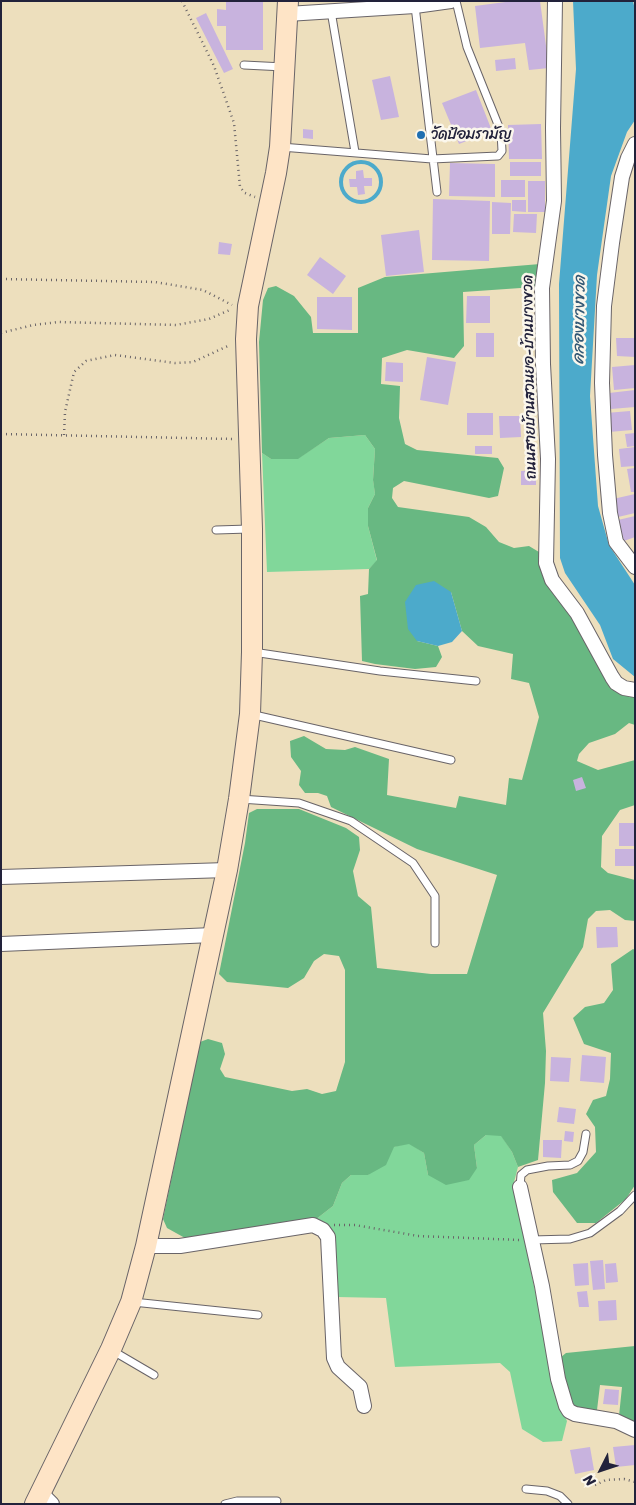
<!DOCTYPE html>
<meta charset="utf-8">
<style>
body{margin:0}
#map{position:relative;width:636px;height:1505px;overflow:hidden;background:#eddfbd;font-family:Sriracha,sans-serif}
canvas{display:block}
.frame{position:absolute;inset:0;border:2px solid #22223b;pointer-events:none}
.north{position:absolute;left:576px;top:1445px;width:50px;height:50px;-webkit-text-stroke:4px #fbf7ec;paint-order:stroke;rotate:229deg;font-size:14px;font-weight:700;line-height:20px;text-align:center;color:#22223b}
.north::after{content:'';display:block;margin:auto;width:18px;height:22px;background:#22223b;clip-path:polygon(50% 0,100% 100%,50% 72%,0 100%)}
</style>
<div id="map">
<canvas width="636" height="1505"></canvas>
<div class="frame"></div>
<div class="north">N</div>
</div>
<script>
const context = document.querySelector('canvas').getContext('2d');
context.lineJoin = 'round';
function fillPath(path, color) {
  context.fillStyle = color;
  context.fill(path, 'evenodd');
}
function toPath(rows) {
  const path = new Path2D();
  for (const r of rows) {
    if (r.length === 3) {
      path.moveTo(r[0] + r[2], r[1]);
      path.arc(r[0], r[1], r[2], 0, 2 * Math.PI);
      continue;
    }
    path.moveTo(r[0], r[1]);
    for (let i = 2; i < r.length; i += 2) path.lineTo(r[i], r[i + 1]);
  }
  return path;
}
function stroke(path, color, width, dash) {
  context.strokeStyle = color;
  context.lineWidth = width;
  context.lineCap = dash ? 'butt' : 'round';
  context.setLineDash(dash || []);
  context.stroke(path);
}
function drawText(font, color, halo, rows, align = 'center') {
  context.font = font + ' Sriracha,"Playpen Sans Thai",sans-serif';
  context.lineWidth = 5;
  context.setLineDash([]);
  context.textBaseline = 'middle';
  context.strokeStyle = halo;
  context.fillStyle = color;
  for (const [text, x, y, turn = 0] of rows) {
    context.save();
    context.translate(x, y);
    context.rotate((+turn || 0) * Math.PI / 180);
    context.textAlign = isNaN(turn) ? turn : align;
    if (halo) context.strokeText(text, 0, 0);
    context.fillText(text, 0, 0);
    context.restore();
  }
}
fillPath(toPath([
 [365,435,375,449,373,479,375,494,368,508,368,526,377,561,369,569,267,572,262,453,271,459,297,459,329,438],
 [486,1135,501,1135,512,1152,518,1167,513,1186,559,1405,567,1421,562,1441,543,1442,522,1429,510,1372,500,1363,395,1367,386,1298,337,1297,333,1234,324,1222,315,1220,333,1206,342,1183,351,1175,368,1175,393,1147,409,1143,424,1153,428,1175,477,1168,474,1145]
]), '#81d79a');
fillPath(toPath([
 [540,264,535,287,463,292,464,346,454,358,407,350,382,358,381,384,400,386,399,418,405,444,417,450,498,458,504,468,498,496,489,498,404,481,393,488,392,498,398,507,469,517,486,527,499,542,514,548,529,546,539,552,540,566,548,583,572,618,604,677,615,689,635,696,635,725,629,723,615,734,589,743,579,754,577,761,598,770,635,760,635,805,620,810,602,836,601,867,608,873,635,880,635,921,625,920,610,910,596,911,588,919,583,947,543,1013,546,1051,545,1083,538,1160,518,1167,512,1152,501,1136,486,1135,474,1145,477,1168,469,1180,446,1185,428,1175,424,1153,409,1144,394,1147,386,1165,368,1175,351,1175,342,1183,333,1206,315,1220,185,1238,167,1228,163,1219,200,1042,208,1039,222,1043,225,1054,220,1069,225,1077,292,1091,307,1089,322,1094,336,1091,345,1062,345,970,339,956,324,954,314,961,304,978,288,988,227,982,219,974,245,843,249,813,257,809,299,809,346,828,359,837,360,850,353,871,358,896,371,907,377,968,431,974,467,974,497,875,417,849,331,807,327,796,318,793,305,793,299,785,301,771,291,757,290,741,304,736,326,749,345,750,355,747,389,759,387,795,456,808,459,796,506,805,509,778,522,780,539,717,529,683,511,679,513,654,478,646,462,631,451,592,417,641,438,646,442,657,436,667,415,669,375,664,362,661,360,596,368,594,369,569,377,560,368,526,368,508,375,494,373,480,375,449,365,435,329,438,298,459,271,459,262,453,259,342,263,300,268,288,276,286,294,296,311,317,313,333,358,333,358,288,385,277],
 [633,949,635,950,635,1185,626,1199,596,1223,577,1223,553,1192,552,1180,577,1173,596,1152,595,1127,586,1114,593,1100,606,1096,610,1079,611,1053,584,1044,573,1018,585,1007,604,1003,613,990,611,964],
 [635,1346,635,1423,619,1416,622,1387,600,1385,597,1410,577,1409,569,1400,561,1357,566,1353]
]), '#68b882');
fillPath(toPath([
 [573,1,633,1,635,10,635,120,627,132,611,176,597,275,590,396,598,506,609,545,635,585,635,677,613,659,600,625,565,573,560,558,559,284,576,69],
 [434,581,451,592,462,631,452,642,438,646,417,641,408,629,405,602,416,585]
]), '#4caacb');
stroke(toPath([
 [361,182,20]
]), '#4caacb', 4);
fillPath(toPath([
 [226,1,263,1,263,50,226,50,226,26,217,26,217,9,226,10],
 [513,1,540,1,549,68,529,70,525,43,480,48,475,6],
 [206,13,233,69,224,73,196,18],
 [515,58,516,69,496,71,495,60],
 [390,76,399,117,381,120,372,80],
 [476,90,492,131,459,144,442,103],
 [541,124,542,159,509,159,508,125],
 [303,129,313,130,313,139,303,138],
 [510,162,541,162,541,176,510,176],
 [450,163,495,164,495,197,449,196],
 [363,170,364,178,372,178,372,186,364,186,365,194,358,195,357,187,350,187,349,179,356,179,356,171],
 [501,180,525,180,525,197,501,197],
 [528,181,545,181,545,212,528,212],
 [433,199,490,201,489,261,432,260],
 [512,200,526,200,526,212,512,211],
 [492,202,511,203,510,234,492,234],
 [514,214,537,214,536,233,513,232],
 [419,230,424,272,386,276,381,235],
 [219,242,232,244,230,255,218,254],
 [320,257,346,276,333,294,307,275],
 [467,296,490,296,490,323,466,323],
 [317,297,352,297,352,330,317,329],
 [476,333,494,333,494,357,476,357],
 [616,338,635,338,635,357,617,356],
 [427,357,456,362,448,405,420,400],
 [386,362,403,363,403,382,385,381],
 [635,365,635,388,614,390,612,367],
 [635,390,635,407,611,409,609,393],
 [630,411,632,430,609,432,606,413],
 [467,413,493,413,493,435,467,435],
 [499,416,520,416,521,437,500,438],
 [635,433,635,446,627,447,625,434],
 [475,446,492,446,492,454,475,454],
 [635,447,635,466,621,467,619,449],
 [635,468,635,492,631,492,627,469],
 [536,470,536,485,521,485,521,471],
 [635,494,635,513,618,517,613,499],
 [635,516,635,537,624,541,618,520],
 [582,777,586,788,576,791,573,780],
 [619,823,635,823,635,846,619,846],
 [615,849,635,849,635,866,615,866],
 [596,927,617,927,618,947,597,948],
 [582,1055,606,1057,604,1083,580,1081],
 [551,1057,571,1058,569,1082,550,1081],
 [559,1107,576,1109,574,1124,557,1122],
 [565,1131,574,1132,573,1142,564,1141],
 [543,1140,562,1140,561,1158,543,1157],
 [603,1260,605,1289,593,1290,590,1261],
 [588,1263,589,1285,575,1286,573,1264],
 [616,1263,618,1282,606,1283,605,1264],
 [587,1291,589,1307,579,1307,577,1292],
 [616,1300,617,1320,599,1321,598,1301],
 [605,1389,619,1390,618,1405,603,1404],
 [635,1445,635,1465,616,1467,613,1447],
 [590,1447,594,1470,575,1474,570,1450]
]), '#c8b3de');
const service = toPath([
 [415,6,437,192],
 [331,11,355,152],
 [244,65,284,67],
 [281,147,432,159,498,156,502,151,501,132,467,47,456,1],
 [216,530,249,529],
 [253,652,380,671,476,681],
 [250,714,451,760],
 [240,799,299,803,351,821,413,863,435,896,435,943],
 [520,1187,521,1175,527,1170,548,1166,570,1165,578,1161,583,1152,586,1134],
 [532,1240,570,1239,590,1233,620,1211,635,1195],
 [133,1302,258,1315],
 [113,1351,154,1375],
 [526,1489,547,1491,560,1496,568,1504],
 [225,1504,237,1501,277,1501]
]);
const minor = toPath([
 [555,1,553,128,554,201,542,288,543,364,548,459,546,563,552,580,577,613,612,677,616,683,624,688,635,690],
 [287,14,415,6,451,1],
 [635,144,628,158,622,177,612,243,604,306,602,383,605,455,610,513,616,542,635,567],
 [1,877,227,870],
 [1,944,213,935],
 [520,1187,542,1286,558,1379,566,1406,569,1411,575,1414,616,1421,635,1430],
 [146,1246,180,1246,313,1225,323,1230,328,1237,334,1358,338,1367,360,1387,364,1406],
 [40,1492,52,1504]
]);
const secondary = toPath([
 [35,1504,111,1349,131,1302,146,1246,227,870,239,799,250,714,252,652,252,529,246,339,248,306,276,173,280,147,288,1]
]);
stroke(service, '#696468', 9);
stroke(minor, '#696468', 16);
stroke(secondary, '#696468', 22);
stroke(toPath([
 [182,1,214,66,234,123,240,187,245,193,255,197],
 [1,279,155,282,203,290,232,305],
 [1,333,33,325,59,322,176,325,209,319,232,309],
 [1,434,233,439],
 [64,435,65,412,74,372,86,361,115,355,175,363,193,362,230,345],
 [334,1225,355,1225,418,1236,520,1240],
 [595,1485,606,1480,624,1479,635,1482]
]), '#696468', 2.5, [1, 4]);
stroke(service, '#fff', 7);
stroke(minor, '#fff', 14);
stroke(secondary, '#fee4c6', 20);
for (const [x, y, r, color] of [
 [421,135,5,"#1f6fb2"]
]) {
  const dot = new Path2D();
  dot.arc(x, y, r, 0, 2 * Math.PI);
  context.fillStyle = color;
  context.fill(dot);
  stroke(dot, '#fbf7ec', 2);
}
drawText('15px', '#22223b', '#fbf7ec', [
 ["วัดป้อมรามัญ",431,135]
], 'left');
drawText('15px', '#22223b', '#fbf7ec', [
 ["ถนนสายบ้านสวนยอ-บ้านบางขวด",530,377,-91]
]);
drawText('italic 16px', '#335875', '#fbf7ec', [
 ["คลองบางขวด",580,320,-89]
]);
</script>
